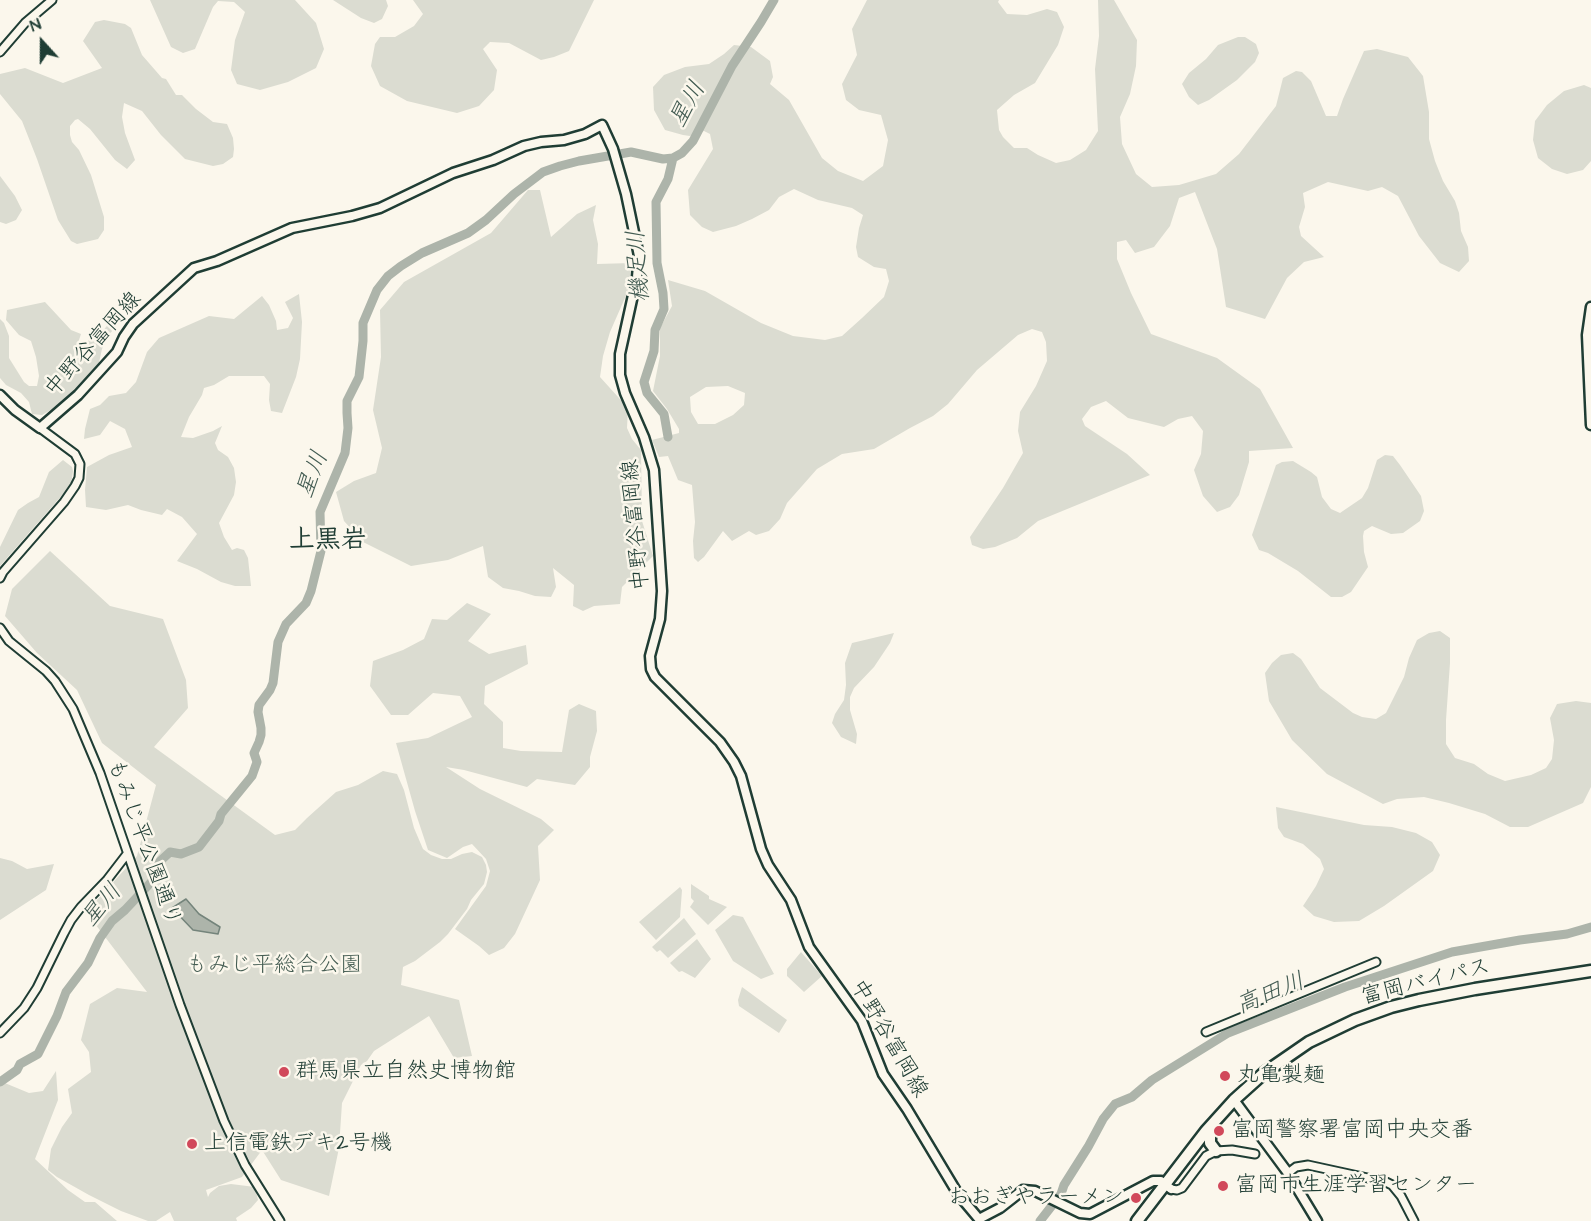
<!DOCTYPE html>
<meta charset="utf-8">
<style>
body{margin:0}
#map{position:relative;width:1591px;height:1221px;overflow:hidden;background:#fbf7ec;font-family:"Architects Daughter",sans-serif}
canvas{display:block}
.north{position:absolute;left:12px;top:12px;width:60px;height:60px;-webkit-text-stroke:4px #fbf7ec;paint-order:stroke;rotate:339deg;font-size:16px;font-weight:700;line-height:24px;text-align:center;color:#1f3d34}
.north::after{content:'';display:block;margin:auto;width:21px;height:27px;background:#1f3d34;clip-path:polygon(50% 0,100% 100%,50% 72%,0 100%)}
</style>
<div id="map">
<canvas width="1591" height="1221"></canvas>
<div class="north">N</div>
</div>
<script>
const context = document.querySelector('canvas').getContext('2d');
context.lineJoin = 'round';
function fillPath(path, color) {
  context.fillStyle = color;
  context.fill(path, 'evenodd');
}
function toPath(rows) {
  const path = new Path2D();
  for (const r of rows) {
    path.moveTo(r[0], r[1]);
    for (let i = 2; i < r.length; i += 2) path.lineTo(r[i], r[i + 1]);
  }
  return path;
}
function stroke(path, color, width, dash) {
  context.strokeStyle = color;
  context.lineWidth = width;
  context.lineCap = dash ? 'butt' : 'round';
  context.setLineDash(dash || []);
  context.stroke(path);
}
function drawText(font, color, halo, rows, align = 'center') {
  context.font = font + ' "Architects Daughter","Klee One",sans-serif';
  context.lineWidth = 5;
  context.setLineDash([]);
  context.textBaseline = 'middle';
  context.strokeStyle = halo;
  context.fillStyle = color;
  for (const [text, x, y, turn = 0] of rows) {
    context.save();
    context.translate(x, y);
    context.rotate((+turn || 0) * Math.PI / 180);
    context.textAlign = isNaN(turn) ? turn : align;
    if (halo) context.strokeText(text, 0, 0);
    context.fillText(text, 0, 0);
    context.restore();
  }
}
fillPath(toPath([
 [150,0,295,0,316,23,324,49,316,68,288,82,260,90,237,84,231,70,235,40,245,12,234,2,218,1,213,7,195,49,183,53,171,47],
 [333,0,386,0,388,6,382,19,374,23,361,18],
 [413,0,594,0,569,51,554,57,541,60,509,43,490,42,483,49,497,70,494,90,479,106,457,113,407,101,380,86,371,66,375,44,380,37,395,37,414,26,423,14],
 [867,0,999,0,998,2,1007,14,1027,15,1047,9,1057,12,1064,27,1058,45,1035,83,1014,95,997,110,999,130,1003,137,1014,148,1027,148,1038,155,1056,163,1070,160,1086,150,1098,131,1095,69,1099,36,1098,0,1114,0,1137,40,1136,66,1130,94,1120,117,1122,144,1136,174,1152,187,1179,185,1216,174,1239,154,1276,106,1283,78,1296,71,1302,72,1311,81,1326,116,1337,116,1343,99,1364,51,1377,49,1408,57,1423,76,1429,112,1429,139,1435,161,1443,181,1455,201,1459,213,1461,231,1468,247,1469,261,1459,272,1440,263,1419,236,1398,196,1382,187,1368,191,1328,182,1303,193,1305,207,1299,227,1301,236,1324,257,1304,262,1287,278,1265,319,1226,307,1217,249,1195,192,1179,198,1170,226,1154,247,1135,253,1126,240,1117,242,1117,259,1131,293,1151,334,1217,358,1260,389,1293,448,1249,451,1249,462,1239,495,1230,507,1217,512,1203,496,1194,470,1201,454,1203,431,1192,416,1178,419,1164,427,1128,418,1106,401,1091,407,1082,419,1085,426,1127,454,1150,475,1038,521,1017,538,995,547,983,549,972,545,970,537,1003,488,1023,453,1018,431,1020,412,1036,386,1047,361,1046,342,1042,332,1032,329,1018,335,977,370,948,404,933,416,910,428,874,449,842,454,817,469,787,503,780,519,769,531,756,535,749,531,732,541,723,531,704,557,698,562,694,558,693,541,695,522,692,485,678,480,668,456,659,457,652,440,679,433,679,429,667,409,653,391,660,356,660,328,672,306,668,280,705,291,761,323,793,336,825,340,842,336,862,318,884,297,889,281,886,269,874,267,858,257,856,247,859,228,863,215,852,208,818,200,794,189,779,197,769,210,752,219,736,226,713,232,702,227,690,215,688,190,713,149,710,134,704,131,690,136,683,135,665,130,654,110,653,87,664,75,685,67,709,64,724,54,734,45,751,47,770,61,773,77,770,84,789,100,822,158,838,171,863,181,883,166,888,140,881,115,859,110,846,100,842,84,857,55,852,29],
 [728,386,745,393,744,405,733,415,715,424,698,424,691,412,690,397,706,387],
 [104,20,125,24,131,28,142,55,162,78,166,79,176,95,182,95,196,109,213,122,227,124,233,138,234,149,233,157,223,164,213,166,185,159,161,135,142,111,124,103,122,117,125,133,135,160,127,169,115,160,90,129,78,119,75,120,70,126,70,135,72,142,79,150,91,175,104,217,104,230,98,239,77,244,71,241,58,220,37,159,22,121,0,94,0,74,25,68,63,83,102,68,83,41,95,22],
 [1238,37,1245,37,1256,44,1259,53,1255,62,1237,80,1209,100,1198,105,1189,97,1182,84,1189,73,1206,59,1218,45],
 [1584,85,1591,88,1591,161,1583,170,1567,174,1552,169,1538,158,1533,140,1535,121,1547,105,1564,91],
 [0,176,15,196,22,210,16,220,6,224,0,222],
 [528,190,540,190,551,237,577,214,596,205,593,220,598,244,597,264,632,263,628,291,610,332,603,356,600,377,628,408,627,428,632,439,641,450,642,521,653,556,622,587,620,604,594,606,583,611,573,606,574,585,553,568,556,587,551,597,535,596,519,591,503,588,488,577,483,546,448,560,411,566,363,542,344,521,336,492,354,481,376,473,382,448,373,410,381,357,380,310,404,282,491,233],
 [299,294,302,322,300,359,296,377,282,413,271,411,269,400,270,384,264,376,229,376,214,385,204,388,202,395,189,417,181,437,193,438,213,431,222,426,215,443,218,450,228,457,234,468,236,482,234,495,219,523,224,537,232,550,237,548,244,550,248,558,251,586,235,586,221,582,197,569,177,561,197,534,182,517,167,509,162,515,141,510,128,505,106,510,86,507,85,490,87,467,109,455,132,447,125,429,110,421,100,435,84,439,85,429,90,409,100,405,109,396,126,393,136,382,147,352,159,338,209,316,234,319,262,296,269,305,276,321,277,330,288,328,293,318,285,302],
 [45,302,71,330,81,334,78,343,79,350,92,337,100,334,118,313,122,318,109,335,102,349,98,367,96,371,72,395,54,408,42,415,32,414,29,402,21,393,6,385,0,378,0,319,4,323,9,336,9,358,24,382,29,386,37,386,39,376,36,357,31,341,19,335,6,320,7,310],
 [1385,455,1393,456,1400,465,1421,496,1424,511,1420,521,1403,533,1391,534,1372,526,1364,531,1363,536,1364,552,1368,567,1351,592,1342,597,1331,597,1298,571,1268,553,1259,550,1252,535,1276,465,1282,462,1293,461,1311,472,1317,477,1322,497,1331,509,1340,513,1362,498,1368,488,1377,460],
 [63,460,72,467,73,471,71,485,0,566,0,547,18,510,28,503,39,497,49,472],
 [50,551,110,606,163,619,186,680,188,708,154,747,275,835,295,830,307,818,336,792,358,785,383,771,397,774,404,790,414,828,423,849,431,855,442,859,451,859,462,854,472,852,482,857,486,865,487,872,484,884,471,900,467,909,448,934,440,942,415,961,403,967,401,985,459,1000,472,1056,454,1058,429,1016,374,1051,367,1061,361,1065,342,1103,339,1148,329,1196,281,1180,262,1150,242,1177,206,1190,208,1197,210,1193,219,1186,231,1184,255,1187,258,1200,251,1208,236,1218,237,1221,174,1221,170,1212,156,1221,148,1221,121,1211,89,1195,57,1177,48,1170,51,1149,62,1127,72,1113,68,1089,91,1072,89,1052,81,1040,90,1004,117,988,147,992,86,912,137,856,156,785,102,743,77,690,37,653,5,616,12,589],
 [467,603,491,614,468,641,489,654,526,645,528,664,485,686,484,704,503,722,503,748,521,751,562,752,569,710,579,704,596,711,597,731,590,757,590,767,575,785,537,779,527,787,464,770,446,767,480,789,541,819,554,830,538,846,540,880,515,934,504,948,489,955,479,946,455,929,486,886,490,871,486,859,472,844,463,847,447,858,428,850,415,811,396,743,428,738,472,717,460,696,433,693,408,715,391,715,370,686,373,661,403,650,424,639,432,619,447,620],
 [1440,631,1450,638,1450,663,1446,720,1446,744,1455,758,1474,764,1488,774,1505,781,1531,775,1546,768,1552,759,1554,740,1550,718,1557,704,1576,701,1591,703,1591,787,1583,803,1528,827,1510,827,1485,814,1449,803,1424,797,1397,799,1383,804,1327,774,1292,740,1269,701,1265,673,1272,663,1281,655,1293,653,1301,659,1320,688,1353,713,1362,717,1376,719,1386,713,1404,677,1409,658,1417,640,1429,633],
 [894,633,890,643,874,667,854,688,850,697,850,710,857,734,856,744,841,737,832,723,835,714,844,700,846,685,845,663,852,643],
 [1276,807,1364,825,1392,827,1416,833,1432,842,1440,855,1433,871,1384,906,1359,921,1334,922,1314,916,1303,906,1316,886,1324,869,1320,859,1303,844,1284,837,1278,828],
 [0,858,12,861,27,869,54,864,46,890,0,920,0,922],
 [691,884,709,896,709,899,727,907,708,925,690,907,694,901,691,898],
 [680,887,682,890,680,917,656,940,639,922],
 [733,915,743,917,774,974,761,979,733,961,715,930],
 [684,918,696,934,668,958,660,950,657,952,652,947],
 [697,939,711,959,695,978,682,971,679,972,670,963],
 [801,952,822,976,804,992,787,976,787,969],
 [742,987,787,1020,779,1033,739,1006,738,1000],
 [56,1071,58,1100,35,1159,68,1190,85,1202,95,1202,117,1221,0,1221,0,1081,29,1093,43,1091]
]), '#dbdcd1');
const water = toPath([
 [186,899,199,914,220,927,218,934,193,930,172,908,186,899]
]);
fillPath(water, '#adb4aa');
stroke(water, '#74847b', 1.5);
stroke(toPath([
 [668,437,664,414,647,393,644,382,654,351,655,330,664,309,663,293,657,263,656,202,668,179,673,158],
 [0,1082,17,1070,20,1064,38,1054,57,1016,66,992,88,963,100,938,112,921,125,910,156,877,157,864,170,852,181,854,199,847,219,821,221,814,252,776,257,762,254,753,259,742,261,735,261,728,258,712,259,705,270,690,273,683,278,642,286,624,306,603,311,591,321,551,320,512,345,453,348,428,347,413,347,401,359,377,363,341,363,323,377,290,388,276,401,266,422,253,468,233,486,220,514,194,543,172,560,166,579,161,631,152,663,159,673,158,682,153,693,141,732,66,761,22,774,0],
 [1040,1221,1061,1194,1064,1185,1088,1147,1103,1119,1115,1104,1132,1097,1152,1080,1228,1033,1345,987,1452,952,1520,940,1567,934,1591,927]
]), '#adb4aa', 9);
const minor = toPath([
 [0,52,25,23,52,0],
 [0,578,3,572,64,502,75,486,79,478,80,464,75,454,40,428],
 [0,628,9,641,46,671,55,681,73,709,100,773,180,1005,224,1121,245,1165,280,1221],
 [1206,1032,1376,962],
 [0,1033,24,1008,37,988,64,933,71,920,81,907,107,880,127,854],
 [1288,1173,1296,1167,1308,1165,1386,1182,1392,1185,1401,1196,1414,1221],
 [1171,1189,1177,1190,1182,1188,1206,1156,1216,1151,1232,1150,1255,1154]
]);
const major = toPath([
 [1591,307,1587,335,1591,425],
 [0,395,15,410,40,428,78,395,117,352,124,337,133,324,194,268,217,261,292,228,352,216,380,208,453,173,493,160,524,146,541,142,564,140,585,134,602,125,613,149,626,194,639,256,637,277,620,354,620,375,625,393,644,437,654,470,662,591,660,619,650,656,651,669,655,677,720,742,734,762,741,776,761,849,768,865,791,900,809,947,862,1021,883,1074,907,1109,958,1194,979,1219,1000,1208,1023,1190,1035,1191,1080,1213,1090,1214,1153,1181,1161,1181,1171,1189],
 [1234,1100,1288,1173,1317,1221]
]);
const highway = toPath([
 [1210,1134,1210,1143,1216,1151],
 [1137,1221,1206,1131,1234,1100,1264,1073,1309,1042,1355,1020,1391,1007,1419,1000,1475,989,1591,971]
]);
stroke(minor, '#1f3d34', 11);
stroke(major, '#1f3d34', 13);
stroke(highway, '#1f3d34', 15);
stroke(minor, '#fbf7ec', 7);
stroke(major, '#fbf7ec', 8);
stroke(highway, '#fbf7ec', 10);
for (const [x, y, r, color] of [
 [284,1072,6,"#d1495b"],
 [1225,1076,6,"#d1495b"],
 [1219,1131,6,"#d1495b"],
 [192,1144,6,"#d1495b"],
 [1223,1186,6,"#d1495b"],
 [1136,1198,6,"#d1495b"]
]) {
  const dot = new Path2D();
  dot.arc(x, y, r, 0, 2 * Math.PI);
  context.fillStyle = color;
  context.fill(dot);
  stroke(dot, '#fbf7ec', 2);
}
drawText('22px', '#1f3d34', '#fbf7ec', [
 ["中野谷富岡線",94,345,-48],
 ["中野谷富岡線",637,525,-95],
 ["もみじ平公園通り",143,843,70],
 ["富岡バイパス",1426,983,-14],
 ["中野谷富岡線",888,1039,60]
]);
drawText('22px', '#455d53', '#fbf7ec', [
 ["もみじ平総合公園",274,966]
]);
drawText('22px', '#1f3d34', '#fbf7ec', [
 ["群馬県立自然史博物館",296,1072],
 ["丸亀製麺",1237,1076],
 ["富岡警察署富岡中央交番",1231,1131],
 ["上信電鉄デキ2号機",204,1144],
 ["富岡市生涯学習センター",1235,1186],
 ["おおぎやラーメン",1124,1198,"right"]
], 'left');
drawText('italic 24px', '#425b52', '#fbf7ec', [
 ["星川",689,105,-61],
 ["機足川",640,266,-94],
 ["星川",314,475,-69],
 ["星川",103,906,-50],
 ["高田川",1271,995,-22]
]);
drawText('bold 26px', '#1f3d34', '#fbf7ec', [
 ["上黒岩",328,542]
]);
</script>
